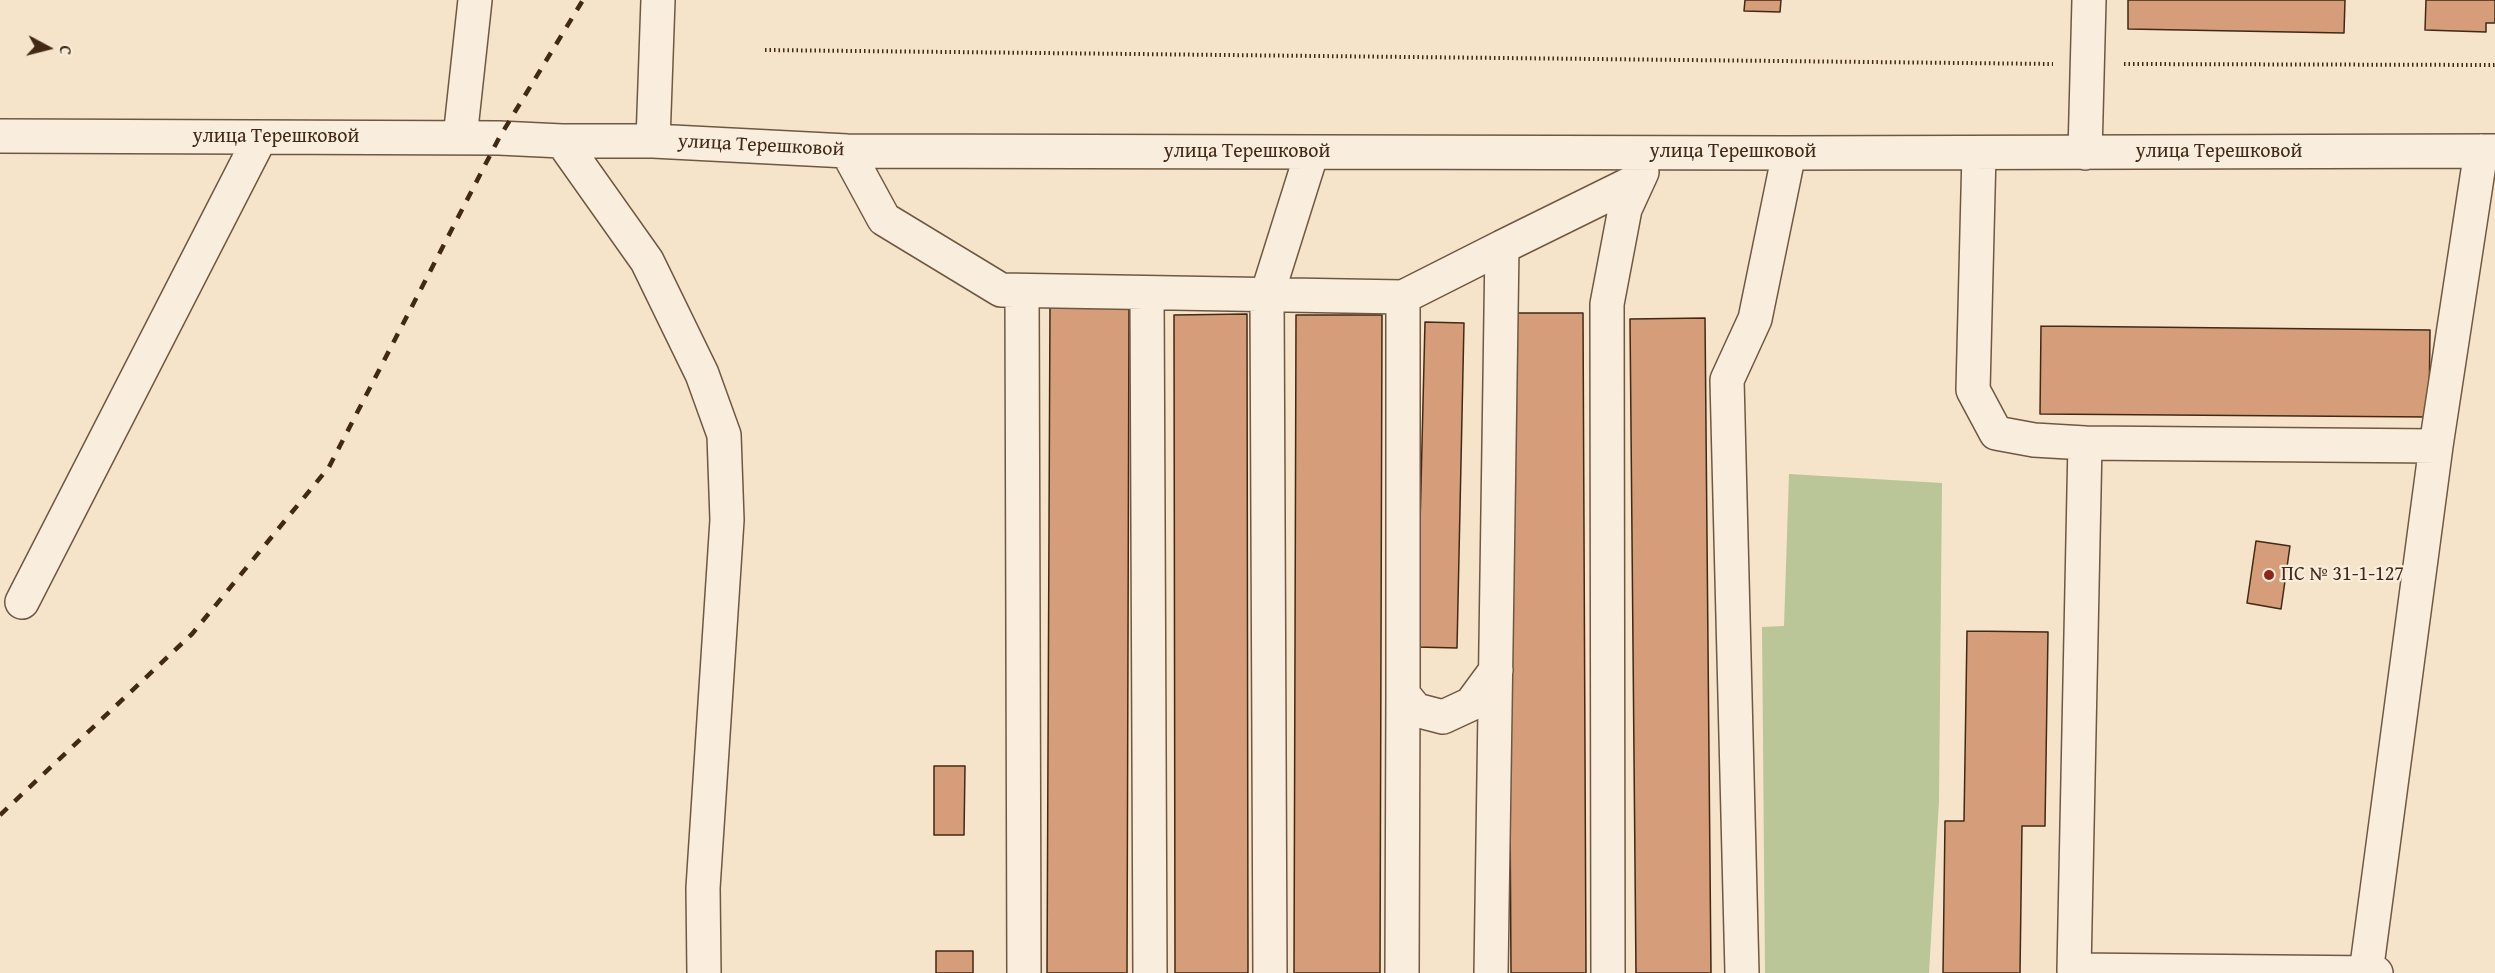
<!DOCTYPE html>
<meta charset="utf-8">
<style>
body{margin:0}
#map{position:relative;width:2495px;height:973px;overflow:hidden;background:#f6e4ca;font-family:"Gentium Book Plus",serif}
canvas{display:block}
.north{position:absolute;left:18px;top:18px;width:60px;height:60px;-webkit-text-stroke:4px #f9eddd;paint-order:stroke;rotate:97deg;font-size:16px;font-weight:700;line-height:24px;text-align:center;color:#422915}
.north::after{content:'';display:block;margin:auto;width:21px;height:27px;background:#422915;clip-path:polygon(50% 0,100% 100%,50% 72%,0 100%)}
</style>
<div id="map">
<canvas width="2495" height="973"></canvas>
<div class="north">С</div>
</div>
<script>
const context = document.querySelector('canvas').getContext('2d');
context.lineJoin = 'round';
function fillPath(path, color) {
  context.fillStyle = color;
  context.fill(path, 'evenodd');
}
function toPath(rows) {
  const path = new Path2D();
  for (const r of rows) {
    path.moveTo(r[0], r[1]);
    for (let i = 2; i < r.length; i += 2) path.lineTo(r[i], r[i + 1]);
  }
  return path;
}
function stroke(path, color, width, dash) {
  context.strokeStyle = color;
  context.lineWidth = width;
  context.lineCap = dash ? 'butt' : 'round';
  context.setLineDash(dash || []);
  context.stroke(path);
}
function drawText(font, color, halo, rows, align = 'center') {
  context.font = font + ' "Gentium Book Plus",serif';
  context.lineWidth = 4.5;
  context.setLineDash([]);
  context.textBaseline = 'middle';
  context.strokeStyle = halo;
  context.fillStyle = color;
  for (const [text, x, y, turn = 0] of rows) {
    context.save();
    context.translate(x, y);
    context.rotate((+turn || 0) * Math.PI / 180);
    context.textAlign = isNaN(turn) ? turn : align;
    if (halo) context.strokeText(text, 0, 0);
    context.fillText(text, 0, 0);
    context.restore();
  }
}
fillPath(toPath([
 [1789,474,1942,483,1939,801,1929,973,1765,973,1762,627,1784,626]
]), '#bac598');
const building = toPath([
 [1745,0,1781,0,1780,12,1744,11,1745,0],
 [2128,0,2345,0,2344,33,2128,29,2128,0],
 [2426,0,2495,0,2495,23,2486,23,2486,32,2425,30,2426,0],
 [1050,304,1129,304,1127,973,1047,973,1050,304],
 [1507,313,1583,313,1586,973,1511,973,1507,313],
 [1247,314,1248,973,1175,973,1174,315,1247,314],
 [1296,315,1382,315,1380,973,1294,973,1296,315],
 [1705,318,1711,973,1636,973,1630,319,1705,318],
 [1425,322,1464,323,1457,648,1417,647,1425,322],
 [2041,326,2430,330,2429,417,2040,414,2041,326],
 [2256,541,2290,546,2281,609,2247,603,2256,541],
 [1967,631,2048,632,2045,826,2022,826,2020,973,1943,973,1945,821,1964,821,1967,631],
 [934,766,965,766,964,835,934,835,934,766],
 [936,951,973,951,973,973,936,973,936,951]
]);
fillPath(building, '#d59d7a');
stroke(building, '#422915', 1.5);
const minor = toPath([
 [0,136,499,138,562,141,653,141,847,151,1789,153,2495,151],
 [460,138,475,0],
 [562,141,647,261,702,374,724,435,727,520,703,888,704,973],
 [653,141,658,0],
 [847,151,884,219,1001,290,1403,297],
 [1979,153,1973,390,1996,433,2034,440,2085,443],
 [2085,153,2089,0],
 [1022,291,1024,973],
 [1147,293,1150,973],
 [22,602,260,138],
 [1496,670,1471,704,1443,717,1416,710,1403,694,1403,297,1502,247],
 [1270,973,1267,295,1312,152],
 [1402,973,1403,694],
 [1491,973,1502,247,1638,180],
 [1608,973,1607,304,1625,209,1642,172],
 [1742,973,1727,380,1755,319,1789,153],
 [2366,973,2436,446,2481,151],
 [2376,973,2074,970,2085,443,2436,446]
]);
stroke(minor, '#6f5842', 36);
stroke(toPath([
 [765,50,2053,64],
 [2124,64,2495,65]
]), '#422915', 4, [1.5, 3]);
stroke(minor, '#f9eddd', 33);
stroke(toPath([
 [0,815,192,634,329,467,499,138,583,0]
]), '#422915', 4.5, [10, 10]);
for (const [x, y, r, color] of [
 [2269,575,6,"#8f2418"]
]) {
  const dot = new Path2D();
  dot.arc(x, y, r, 0, 2 * Math.PI);
  context.fillStyle = color;
  context.fill(dot);
  stroke(dot, '#f9eddd', 2);
}
drawText('20px', '#422915', '#f9eddd', [
 ["улица Терешковой",276,137],
 ["улица Терешковой",761,146,3],
 ["улица Терешковой",1247,152],
 ["улица Терешковой",1733,152],
 ["улица Терешковой",2219,152]
]);
drawText('20px', '#422915', '#f9eddd', [
 ["ПС № 31-1-127",2281,575]
], 'left');
</script>
